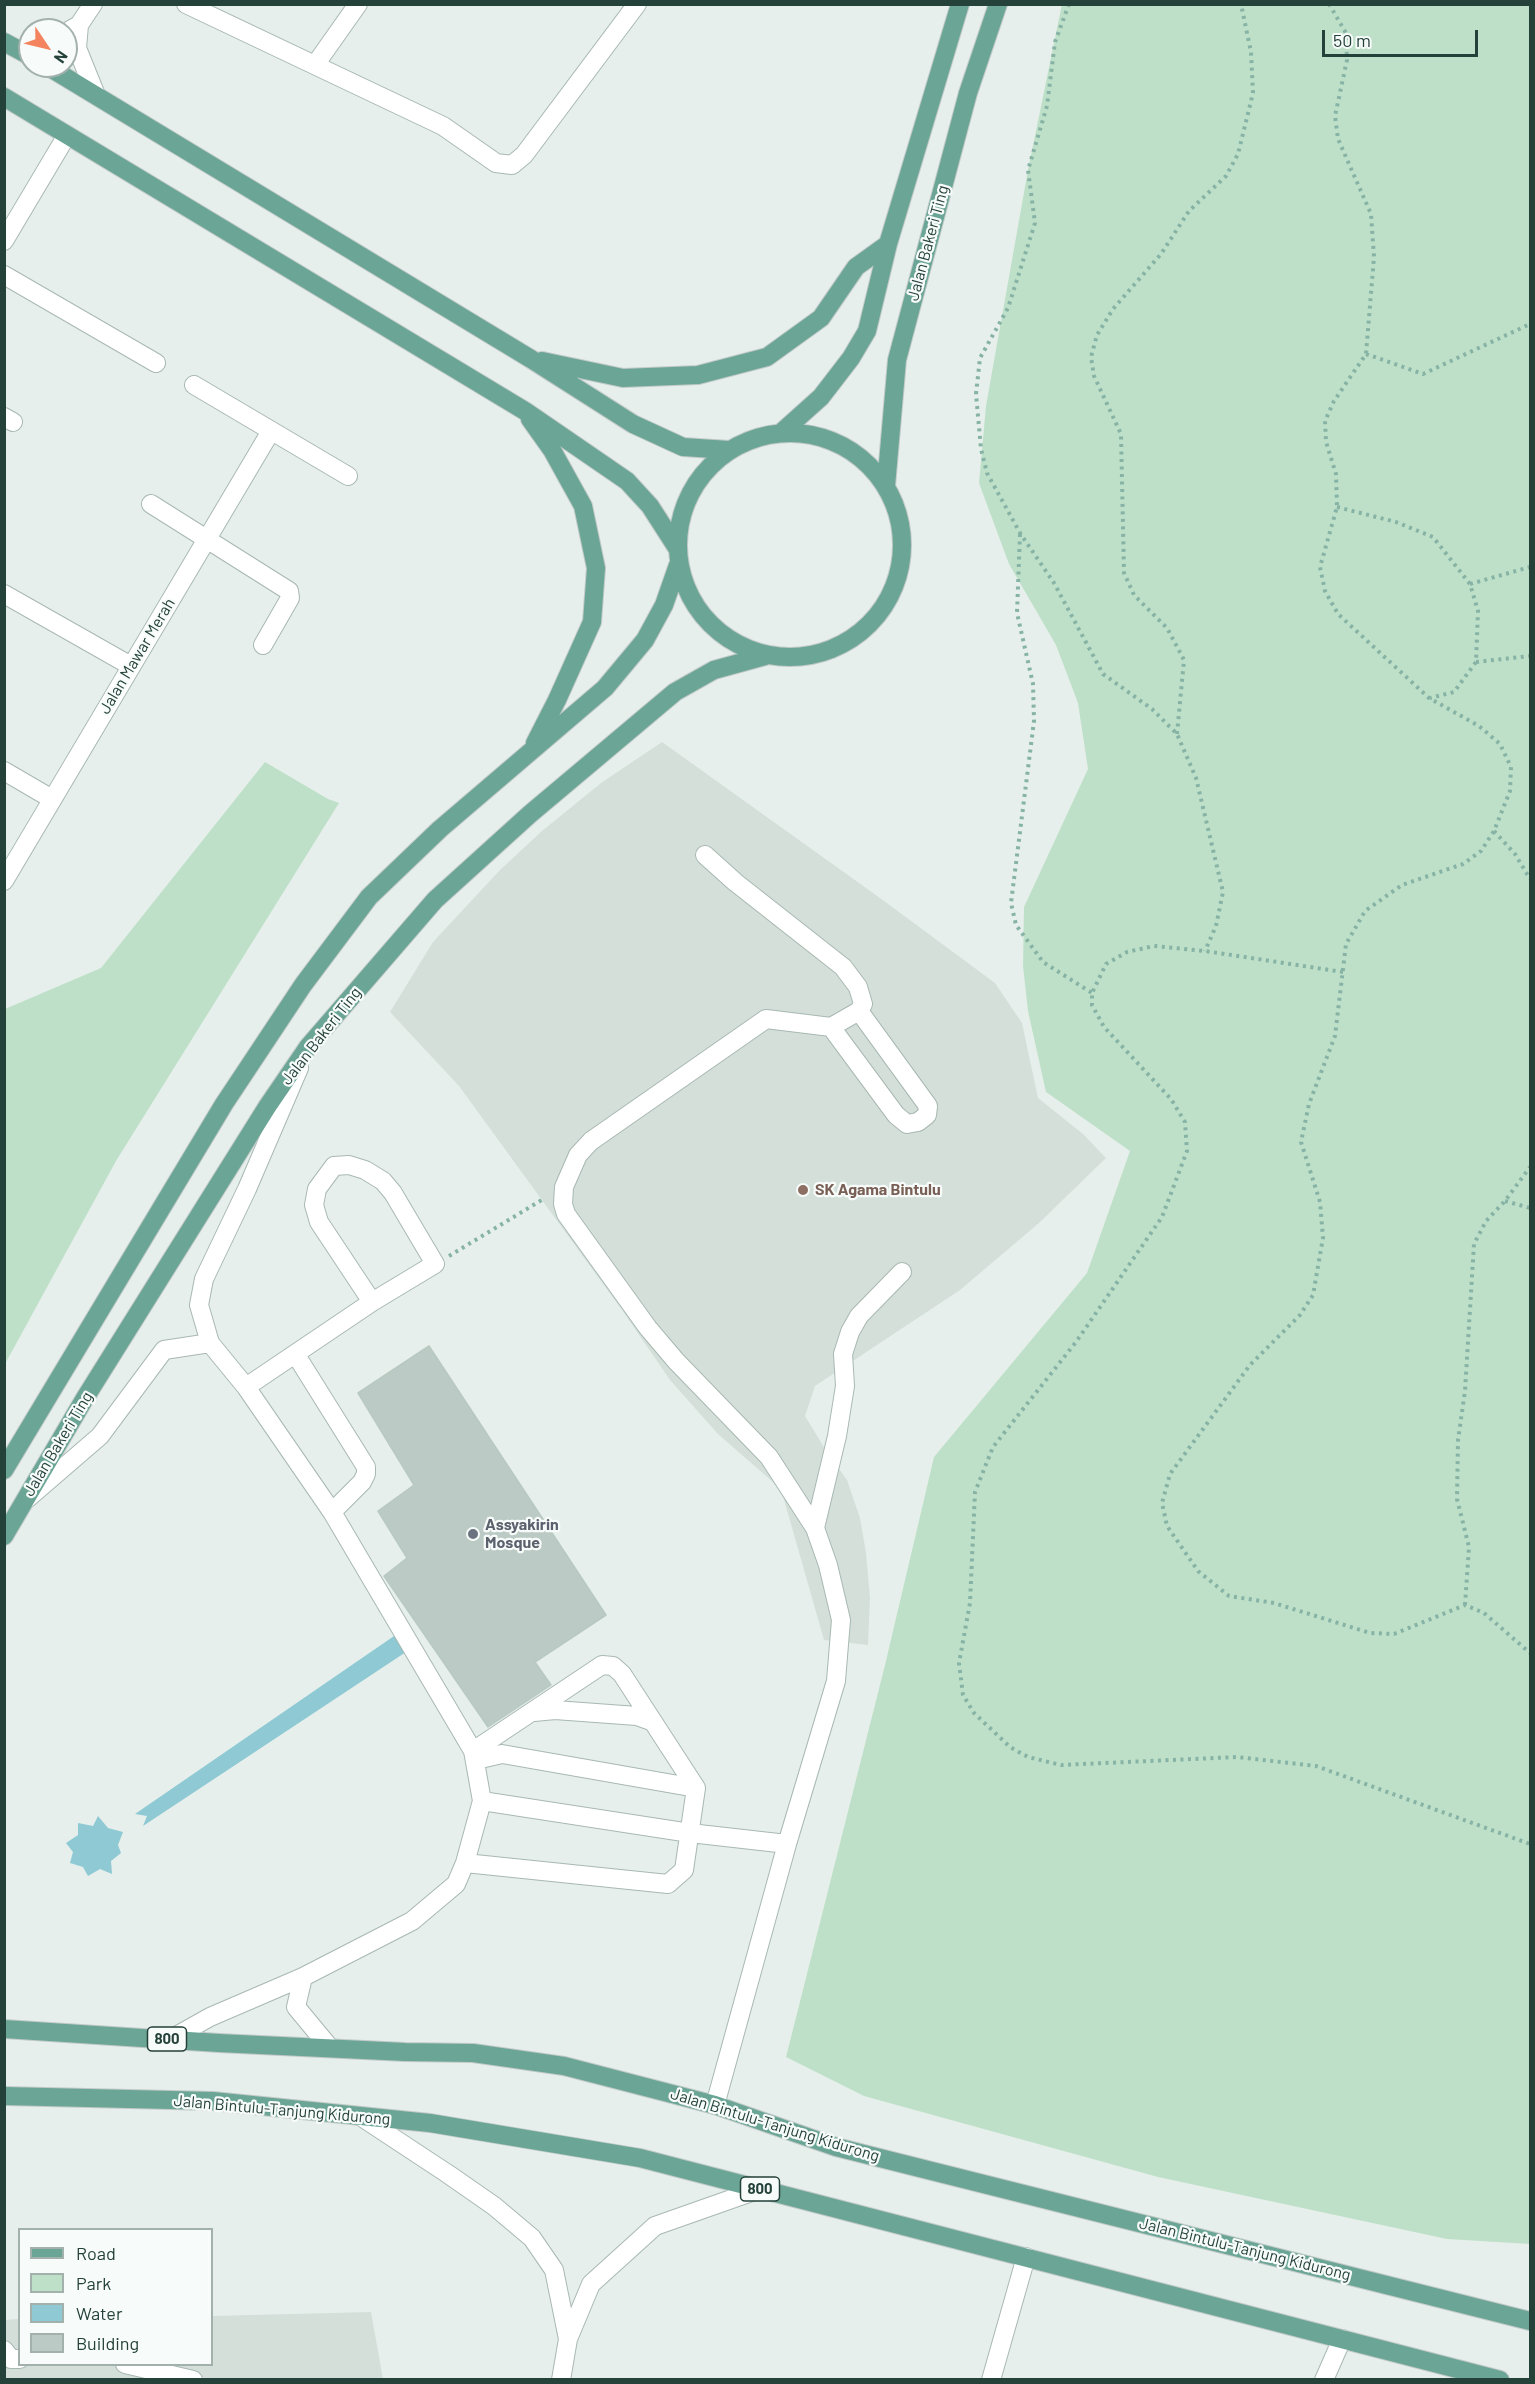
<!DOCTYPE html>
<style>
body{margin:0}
#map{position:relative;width:1535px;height:2384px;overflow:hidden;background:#e6efeb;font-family:Barlow,sans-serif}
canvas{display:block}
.frame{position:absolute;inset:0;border:6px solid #24423a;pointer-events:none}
.legend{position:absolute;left:18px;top:2228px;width:195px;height:138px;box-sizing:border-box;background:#f7fbf9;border:2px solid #a3b1ad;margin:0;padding:8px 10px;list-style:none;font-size:18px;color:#24423a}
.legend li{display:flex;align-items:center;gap:12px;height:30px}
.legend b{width:30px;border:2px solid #a3b1ad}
.north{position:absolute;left:18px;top:18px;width:60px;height:60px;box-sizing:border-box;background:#f7fbf9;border:2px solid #a3b1ad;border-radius:50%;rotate:125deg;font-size:16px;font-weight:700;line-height:24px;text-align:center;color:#24423a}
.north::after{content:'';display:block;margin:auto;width:21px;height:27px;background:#f4845f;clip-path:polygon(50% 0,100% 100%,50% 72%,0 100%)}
.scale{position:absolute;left:1322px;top:30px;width:156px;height:27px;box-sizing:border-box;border:3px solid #24423a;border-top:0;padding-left:8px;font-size:18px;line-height:21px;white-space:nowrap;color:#24423a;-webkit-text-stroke:4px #f7fbf9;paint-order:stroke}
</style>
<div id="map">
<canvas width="1535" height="2384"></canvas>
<div class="frame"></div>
<ul class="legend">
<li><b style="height:8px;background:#6aa596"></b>Road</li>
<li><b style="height:16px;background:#bfe0c8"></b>Park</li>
<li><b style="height:16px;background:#8ec9d4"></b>Water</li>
<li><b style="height:16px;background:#bbcac4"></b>Building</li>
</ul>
<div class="north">N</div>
<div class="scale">50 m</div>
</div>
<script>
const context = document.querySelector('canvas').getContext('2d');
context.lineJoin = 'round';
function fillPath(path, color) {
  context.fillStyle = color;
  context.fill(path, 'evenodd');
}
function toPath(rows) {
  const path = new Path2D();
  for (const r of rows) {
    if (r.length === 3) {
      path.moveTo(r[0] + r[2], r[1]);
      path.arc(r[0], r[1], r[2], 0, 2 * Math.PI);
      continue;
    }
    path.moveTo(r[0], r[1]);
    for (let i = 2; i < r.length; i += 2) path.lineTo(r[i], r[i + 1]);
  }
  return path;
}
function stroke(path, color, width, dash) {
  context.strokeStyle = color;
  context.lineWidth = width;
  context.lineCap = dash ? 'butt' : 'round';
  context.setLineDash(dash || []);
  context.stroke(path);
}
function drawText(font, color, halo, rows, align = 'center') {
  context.font = font + ' Barlow,sans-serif';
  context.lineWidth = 4.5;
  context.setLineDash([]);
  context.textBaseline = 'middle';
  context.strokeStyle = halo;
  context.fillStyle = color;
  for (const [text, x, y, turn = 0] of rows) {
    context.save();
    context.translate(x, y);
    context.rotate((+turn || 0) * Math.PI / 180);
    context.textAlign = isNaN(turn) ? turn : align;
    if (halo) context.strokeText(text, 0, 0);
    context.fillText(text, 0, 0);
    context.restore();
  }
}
fillPath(toPath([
 [662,742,880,898,995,983,1022,1023,1038,1098,1083,1134,1106,1158,1039,1223,960,1290,815,1386,805,1416,825,1449,847,1480,860,1518,866,1553,870,1598,868,1645,824,1640,781,1489,718,1434,670,1380,622,1310,459,1086,390,1012,433,942,500,870,542,831,601,783],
 [371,2312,383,2379,5,2379,4,2320,19,2319,20,2364,212,2364,212,2316]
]), '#d4dfda');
fillPath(toPath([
 [1062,4,1530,5,1530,2244,1447,2239,1158,2177,864,2096,786,2057,885,1665,934,1457,1087,1273,1130,1151,1046,1092,1028,1011,1023,966,1024,907,1088,769,1078,703,1056,645,1009,564,979,483,986,406,1028,170],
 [265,762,328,799,339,803,116,1161,5,1364,5,1009,101,968]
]), '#bfe0c8');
fillPath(toPath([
 [397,1634,406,1652,143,1826,147,1816,135,1814],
 [98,1816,108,1828,123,1832,118,1845,121,1853,111,1861,112,1874,100,1869,88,1876,83,1867,70,1863,73,1852,66,1843,78,1835,78,1823,93,1826]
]), '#8ec9d4');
const building = toPath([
 [429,1346,606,1615,535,1662,551,1685,488,1727,384,1576,407,1558,378,1511,414,1485,358,1393,429,1346]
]);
fillPath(building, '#bbcac4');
stroke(building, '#b8c9c2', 1.5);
const minor = toPath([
 [186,4,443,126,496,163,512,165,524,155,637,4],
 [79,25,77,48,96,95],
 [70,30,79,25,93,4],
 [315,65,358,4],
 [4,241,67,135],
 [4,275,156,363],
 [194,385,348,476],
 [4,417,13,422],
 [151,504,289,591,290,598,263,645],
 [4,594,131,666],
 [4,771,52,799],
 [705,855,735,882,843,967,858,987,863,1004,859,1011,831,1027,766,1019,591,1141,578,1155,564,1187,563,1204,566,1214,648,1328,676,1361,769,1457,815,1528,828,1565,841,1620,836,1681,787,1844,715,2105],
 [4,881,271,431],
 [831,1027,896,1115,907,1124,918,1122,927,1115,928,1106,859,1011],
 [296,1355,366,1467,366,1474,362,1482,332,1512],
 [246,1387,372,1302,435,1264,393,1193,383,1181,365,1170,349,1165,334,1166,317,1189,314,1205,319,1222,372,1302],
 [27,1499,100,1436,164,1350,210,1343],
 [815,1528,837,1436,845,1386,843,1354,850,1332,859,1316,902,1272],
 [534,1712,555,1710,637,1716,651,1721],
 [476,1760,502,1754,696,1788],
 [482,1801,690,1833,787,1844],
 [465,1863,668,1884,684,1870,696,1788,622,1674,613,1666,602,1665,473,1751],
 [303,1977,296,2007,330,2048],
 [169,2040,210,2017,303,1977,412,1921,456,1884,465,1863,482,1801,473,1751,332,1512,246,1387,210,1343,199,1305,204,1279,247,1189,299,1068],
 [360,2116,448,2174,494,2206,532,2238,554,2270,568,2339],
 [4,2350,11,2359,20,2359],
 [125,2364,193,2380],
 [561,2380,568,2339,591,2284,655,2226,760,2189],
 [991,2380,1026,2257],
 [1324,2380,1342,2339]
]);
const major = toPath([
 [4,42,30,56],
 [47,66,531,359,633,424,683,447,729,450],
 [4,97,525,411,627,481,650,506,677,548],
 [542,361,623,378,698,375,767,357,821,318,856,267,888,244],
 [530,419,552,450,583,506,596,568,592,622,557,700,535,743],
 [782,432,821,397,851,358,867,331,888,244,960,4],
 [790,545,112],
 [886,486,897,360,968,93,998,4],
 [4,1470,224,1104,303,985,369,897,440,829,605,688,645,640,664,605,678,565],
 [4,1536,85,1398,267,1107,308,1047,435,900,530,814,675,692,714,670,765,656],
 [4,2029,219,2043,405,2052,473,2053,564,2066,715,2105,836,2147,1530,2321],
 [4,2096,213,2101,430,2123,640,2158,1500,2380]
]);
stroke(minor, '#a8b8b2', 20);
stroke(major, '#c2cac8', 20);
stroke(toPath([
 [1069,4,1055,42,1047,106,1028,170,1035,223,1008,308,980,358,976,394,981,449,987,473,1020,533,1054,583,1103,674,1152,709,1177,734,1196,778,1223,892,1216,926,1205,951],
 [1329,4,1346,33,1347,60,1335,116,1338,139,1371,214,1374,257,1366,354,1334,401,1325,421,1326,442,1336,474,1337,507,1320,567,1325,591,1338,614,1429,698,1479,726,1500,744,1511,767,1510,791,1494,831,1481,851,1463,864,1402,885,1365,911,1346,944,1335,1036,1309,1104,1301,1142,1320,1202,1323,1238,1313,1295,1300,1315,1250,1365,1170,1474,1162,1503,1167,1526,1198,1571,1229,1596,1274,1603,1370,1633,1394,1634,1465,1605,1484,1613,1530,1653],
 [1366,354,1423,374,1530,324],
 [1337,507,1396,522,1433,537,1470,584,1478,611,1476,662,1454,692,1430,698],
 [1020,534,1017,613,1033,684,1034,721,1011,903,1016,925,1043,962,1092,993],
 [1470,584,1530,567],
 [1476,662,1530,656],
 [1177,734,1184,660,1167,628,1134,595,1124,573,1121,434,1094,376,1091,357,1097,335,1113,309,1161,254,1189,211,1226,176,1238,154,1253,93,1251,52,1241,4],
 [1494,831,1515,854,1530,879],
 [1343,972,1205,951,1154,946,1127,952,1106,964,1092,993,1092,1005,1104,1027,1171,1099,1185,1122,1187,1151,1162,1217,1076,1342,993,1447,975,1492,970,1603,959,1663,963,1695,974,1713,1010,1747,1028,1757,1061,1765,1237,1757,1316,1766,1530,1844],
 [1505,1201,1530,1208],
 [449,1256,545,1198],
 [1465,1605,1469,1547,1457,1499,1458,1440,1465,1391,1474,1244,1486,1221,1505,1201,1530,1167]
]), '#86b3a5', 4, [3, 4.5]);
stroke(minor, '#fff', 18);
stroke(major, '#6aa596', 18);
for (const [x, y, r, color] of [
 [803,1190,6,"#8d6e63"],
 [473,1534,6,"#6b7280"]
]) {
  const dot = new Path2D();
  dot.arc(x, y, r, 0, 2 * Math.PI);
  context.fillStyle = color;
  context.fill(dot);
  stroke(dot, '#f7fbf9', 2);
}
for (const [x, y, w] of [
 [167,2039,39],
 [760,2189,39]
]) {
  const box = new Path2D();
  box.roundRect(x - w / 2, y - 12, w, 24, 4.5);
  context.fillStyle = '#f7fbf9';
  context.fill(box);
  stroke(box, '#24423a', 1.5);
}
drawText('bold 15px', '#24423a', null, [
 ["800",167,2039],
 ["800",760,2189]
]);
drawText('16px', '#24423a', '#f7fbf9', [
 ["Jalan Bakeri Ting",928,243,-75],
 ["Jalan Mawar Merah",137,656,-59],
 ["Jalan Bakeri Ting",321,1036,-52],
 ["Jalan Bakeri Ting",58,1444,-59],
 ["Jalan Bintulu-Tanjung Kidurong",282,2110,5],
 ["Jalan Bintulu-Tanjung Kidurong",775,2125,17],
 ["Jalan Bintulu-Tanjung Kidurong",1245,2249,14]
]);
drawText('bold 16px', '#785e54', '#f7fbf9', [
 ["SK Agama Bintulu",815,1190]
], 'left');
drawText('bold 16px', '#5b616d', '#f7fbf9', [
 ["Assyakirin",485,1525],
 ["Mosque",485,1543]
], 'left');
</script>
